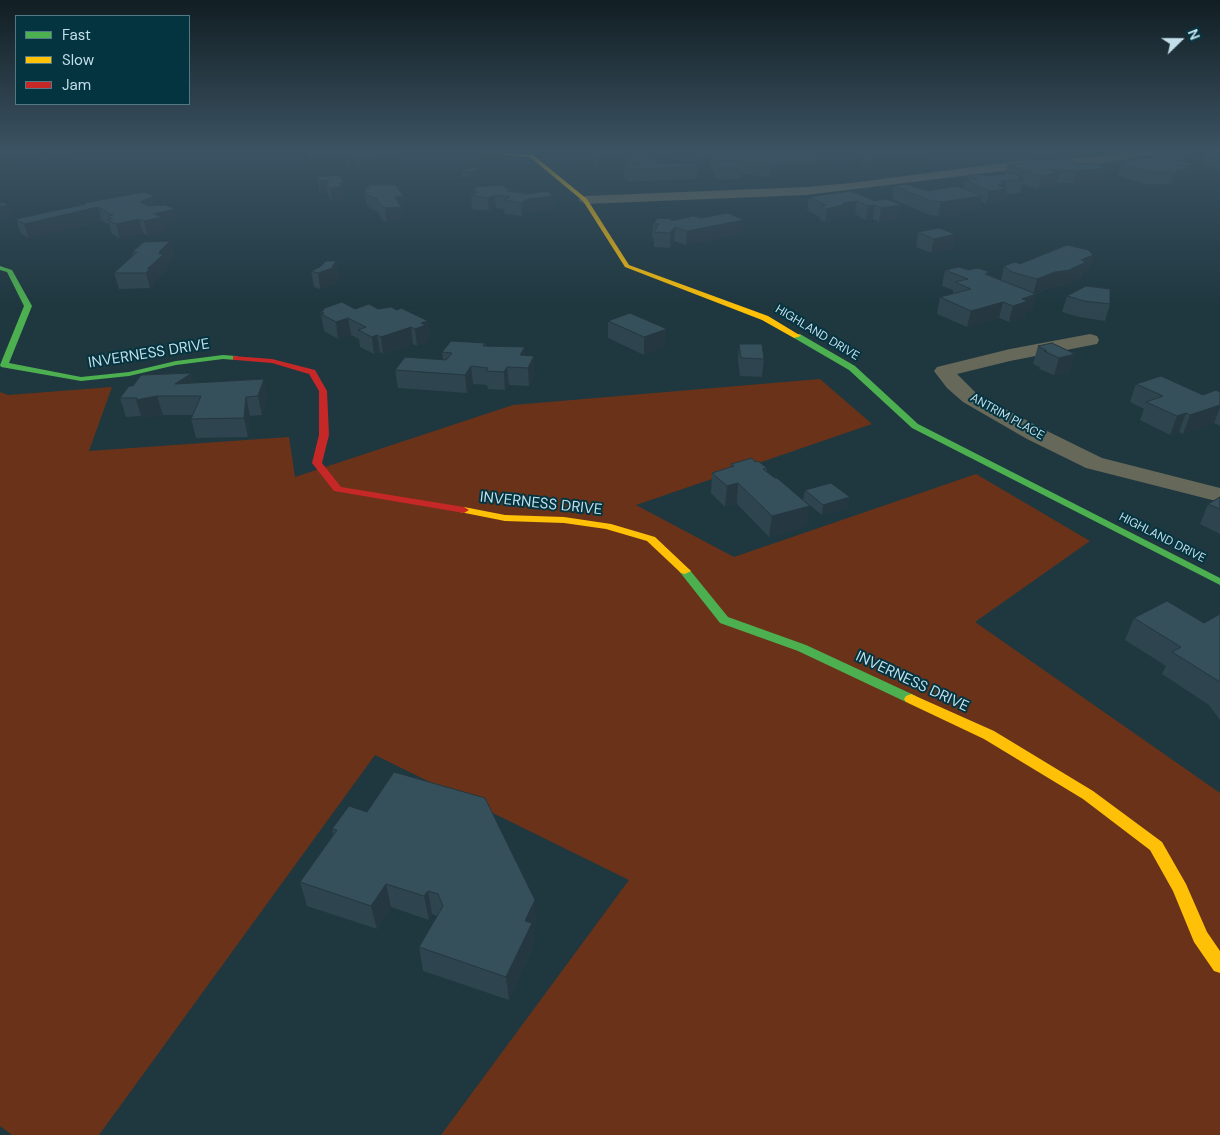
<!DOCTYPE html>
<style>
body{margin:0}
#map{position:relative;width:1220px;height:1135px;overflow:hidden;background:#1f373f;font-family:"DM Sans",sans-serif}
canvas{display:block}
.legend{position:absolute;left:15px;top:15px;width:175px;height:90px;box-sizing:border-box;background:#053441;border:1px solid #517885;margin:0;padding:6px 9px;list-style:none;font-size:15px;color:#c3dfea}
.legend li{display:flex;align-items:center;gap:10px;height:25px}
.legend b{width:25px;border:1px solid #517885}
.north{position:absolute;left:1155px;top:15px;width:50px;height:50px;-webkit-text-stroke:4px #053441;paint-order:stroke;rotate:68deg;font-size:14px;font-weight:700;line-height:20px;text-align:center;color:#c3dfea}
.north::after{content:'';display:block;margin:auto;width:18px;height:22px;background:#c3dfea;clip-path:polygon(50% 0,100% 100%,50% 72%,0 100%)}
</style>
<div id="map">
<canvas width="1220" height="1135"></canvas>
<ul class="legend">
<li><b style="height:6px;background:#4caf50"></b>Fast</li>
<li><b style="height:6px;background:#ffc107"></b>Slow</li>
<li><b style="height:6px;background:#c62828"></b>Jam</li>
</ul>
<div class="north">N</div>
</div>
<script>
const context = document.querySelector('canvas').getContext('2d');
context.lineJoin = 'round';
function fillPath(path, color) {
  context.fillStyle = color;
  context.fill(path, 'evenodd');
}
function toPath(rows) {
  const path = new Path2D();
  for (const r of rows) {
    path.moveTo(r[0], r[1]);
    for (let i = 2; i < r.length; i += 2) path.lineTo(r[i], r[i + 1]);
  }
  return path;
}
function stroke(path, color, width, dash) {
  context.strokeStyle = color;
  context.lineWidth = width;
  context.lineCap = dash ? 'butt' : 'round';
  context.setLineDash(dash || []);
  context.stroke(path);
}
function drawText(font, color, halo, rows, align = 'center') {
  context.font = font + ' "DM Sans",sans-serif';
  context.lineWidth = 4;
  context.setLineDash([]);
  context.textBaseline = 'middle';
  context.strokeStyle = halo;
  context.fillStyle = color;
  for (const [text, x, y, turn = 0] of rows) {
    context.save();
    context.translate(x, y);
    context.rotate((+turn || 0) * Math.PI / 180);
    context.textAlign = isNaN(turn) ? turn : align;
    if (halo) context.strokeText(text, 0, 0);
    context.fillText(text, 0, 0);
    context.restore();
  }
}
fillPath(toPath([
 [820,379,872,424,636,505,734,557,976,474,1090,541,975,622,1220,793,1220,1135,441,1135,629,880,375,755,99,1135,12,1135,0,1126,0,392,8,395,112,387,89,451,289,437,295,477,513,405]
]), '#6a3319');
fillPath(toPath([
 [1138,150,1164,150,1158,153,1093,165,1020,169,806,195,585,204,578,200,585,196,806,187,851,183,1020,161,1093,157,1138,150],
 [1090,334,1097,336,1099,340,1097,344,1010,361,957,374,977,394,1043,429,1102,458,1220,488,1220,502,1086,468,1027,439,963,402,947,388,934,371,937,367,1010,349,1090,334]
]), '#66685a');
fillPath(toPath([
 [0,266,12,270,32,306,9,363,81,377,129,372,176,361,223,355,236,356,240,358,236,360,223,359,176,365,129,376,81,381,1,367,0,365,24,306,7,272,0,270,0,266],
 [794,334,800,334,855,366,918,424,1220,578,1220,585,912,428,849,370,794,338,794,334],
 [685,568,689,569,728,617,806,645,916,696,918,699,916,702,906,702,798,651,720,623,679,571,685,568]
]), '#4caf50');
fillPath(toPath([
 [461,150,533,155,587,199,629,265,768,316,801,336,794,338,762,320,625,267,583,201,530,157,461,150],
 [464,507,505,515,564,517,611,524,655,537,691,571,685,574,681,573,647,541,606,529,564,523,505,521,460,512,459,510,464,507],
 [911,694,994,731,1093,791,1162,842,1186,884,1207,932,1220,951,1220,973,1214,971,1194,942,1173,891,1150,850,1083,799,984,739,906,702,904,699,906,696,911,694]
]), '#ffc107');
fillPath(toPath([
 [233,356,272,359,315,370,327,391,329,435,322,463,341,487,464,507,469,510,464,513,334,491,312,463,319,435,319,391,309,374,272,363,236,360,233,360,233,356]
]), '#c62828');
fillPath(toPath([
 [348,150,391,150,396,166,360,171,356,168,350,169,345,165,344,153,348,152],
 [591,150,616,150,625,154,625,165,627,165,627,156,658,163,698,167,697,179,627,182,624,178,624,166,598,169,591,164],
 [655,150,672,150,672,152,664,154,655,153],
 [695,150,720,150,720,154,739,156,783,155,783,150,810,150,820,174,769,177,742,174,741,179,717,180,713,174,713,170,710,169,710,157,703,159,695,158],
 [870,150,929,150,927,162,872,169,862,165,864,153,869,152],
 [1206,150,1220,152,1220,168,1205,167,1202,162],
 [308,151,340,151,342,163,314,167,310,163],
 [1133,158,1187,162,1197,165,1193,177,1187,178,1186,181,1171,184,1148,185,1118,176,1122,163,1133,161],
 [1077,164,1108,168,1104,181,1073,183,1057,183,1056,186,1038,189,1022,184,1019,193,1006,194,1004,202,986,204,981,201,979,209,938,216,929,215,892,199,894,186,927,191,964,189,965,180,967,180,968,175,987,176,1005,174,1007,165],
 [480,169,480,176,468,178,462,176,461,170],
 [317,177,344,182,346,195,344,196,344,200,332,201,328,196,328,193,321,194,319,190],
 [367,185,403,196,404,210,401,210,402,220,386,222,382,220,378,212,370,209,366,202,364,189,367,188],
 [474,187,505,188,511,189,512,191,553,196,554,210,529,213,522,216,505,214,504,209,496,208,489,211,472,209,471,195,474,194],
 [154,196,156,206,178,223,164,226,165,231,148,236,143,233,120,239,112,234,109,224,102,221,29,238,21,234,16,219,84,204,84,203],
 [809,197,875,201,901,205,899,219,879,222,873,219,866,220,855,214,844,216,844,218,825,222,820,220,820,217,807,210],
 [672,219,672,221,743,234,686,245,674,241,670,248,654,247,654,238,652,238,653,224],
 [918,232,955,234,952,249,931,253,916,247],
 [170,241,174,256,167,263,168,269,154,282,154,285,150,288,119,289,114,273,133,256,132,252],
 [1093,255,1088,270,1083,272,1082,277,1065,285,1051,287,1036,294,1032,311,1026,312,1024,318,1009,322,999,318,967,327,937,314,940,297,953,294,953,290,942,286,945,270,968,270,989,275,1001,280,1004,266],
 [336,261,339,276,337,279,337,283,320,289,314,287,311,271],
 [1067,296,1110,304,1105,321,1079,317,1062,312],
 [322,309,397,310,428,321,430,338,427,339,428,342,417,346,413,344,383,354,380,352,374,354,360,347,359,339,351,335,338,339,324,331,320,311,322,310],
 [608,321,666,346,644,355,608,338],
 [485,343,486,346,526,356,535,374,529,386,509,385,505,390,488,389,487,385,473,384,467,393,398,388,395,370,443,360,442,352],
 [739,344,764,359,762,377,740,376,738,361],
 [1038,346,1075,354,1069,372,1054,375,1039,369,1040,367,1033,364],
 [194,383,268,397,262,415,250,416,248,437,196,438,191,419,192,415,163,415,142,419,141,416,126,417,120,398],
 [1136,384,1203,395,1220,392,1220,426,1214,423,1183,434,1179,432,1170,435,1140,420,1144,409,1130,402],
 [755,462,767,468,767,472,807,526,769,537,737,504,725,507,711,493,712,473,730,467,731,464],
 [805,490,848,508,822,515,803,500],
 [1220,497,1220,534,1200,524,1208,504],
 [1220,614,1220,720,1209,705,1162,674,1166,666,1125,640,1134,618,1204,623],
 [349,806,537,924,533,932,534,946,509,1000,423,971,419,947,437,916,432,914,429,920,391,907,377,929,307,906,300,882,333,835,332,829]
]), '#2e444e');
fillPath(toPath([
 [0,150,33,150,34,155,11,157,13,164,10,168,0,169],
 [46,150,68,150,69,154,68,157,49,159],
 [385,150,391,150,392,154,394,154,396,166,360,171,359,159],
 [664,150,672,150,672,152,664,154],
 [704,150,720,150,720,156,703,159],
 [929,150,927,162,872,169,874,156],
 [340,151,342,163,314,167,312,155],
 [625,154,625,166,598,169,598,157],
 [348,156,354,156,356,168,350,169],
 [1188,157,1186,166,1181,160],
 [821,162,820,174,769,177,770,165],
 [1197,165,1193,177,1187,178,1186,181,1171,184,1175,172,1185,169,1186,166],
 [1108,168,1104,181,1073,183,1076,171],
 [4,169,9,181,0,184,0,170],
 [480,169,480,176,468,178,467,172],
 [1059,173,1056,186,1038,189,1041,176],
 [327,180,328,186,326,183,328,193,321,194,319,181],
 [344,182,346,195,344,196,344,200,332,201,330,188,340,183],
 [1006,183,1005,189,1007,189,1004,202,986,204,989,191,998,185],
 [495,195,496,208,489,211,488,198],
 [154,196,157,210,140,202],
 [403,196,404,210,401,210,402,220,386,222,385,208,395,197],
 [553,196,554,210,529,213,522,216,521,203,528,199],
 [982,196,979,209,938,216,941,202],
 [857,201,855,214,844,216,844,218,825,222,827,209,843,203],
 [9,205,13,218,0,222,0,207],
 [875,205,873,219,866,220,868,206],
 [901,205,899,219,879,222,881,208],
 [98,207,102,221,29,238,24,224],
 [175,209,178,223,164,226,165,231,148,236,144,221,154,214],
 [139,219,143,233,120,239,116,224],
 [672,219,672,231,675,227,674,241,670,248,671,221],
 [744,220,743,234,686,245,687,231],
 [955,234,952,249,931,253,934,239],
 [170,241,174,256,167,263,168,269,154,282,154,285,150,288,146,273,147,269,159,252],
 [1093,255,1088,270,1083,272,1082,277,1065,285,1051,287,1033,295,1037,279],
 [336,261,339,276,337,279,337,283,320,289,318,273,332,267],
 [1036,294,1032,311,1026,312,1024,318,1009,322,1013,306,1022,299],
 [1003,302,999,318,967,327,971,311],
 [348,318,351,335,338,339,336,322],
 [428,321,430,338,427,339,428,342,417,346,415,329,421,323],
 [411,327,413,344,383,354,381,337],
 [667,329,666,346,644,355,644,337],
 [377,335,380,352,374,354,372,337],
 [525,347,526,365,520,355],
 [1075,354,1069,372,1054,375,1059,358],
 [534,356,535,374,529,386,528,368],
 [471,366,473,384,467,393,465,375],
 [507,367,509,385,505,390,504,372],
 [192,373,196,391,175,384],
 [264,379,268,397,262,415,258,396],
 [157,396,163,415,142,419,136,400],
 [246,397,250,416,248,437,244,418],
 [1220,405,1220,408,1214,423,1183,434,1190,415],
 [1186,413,1179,432,1170,435,1177,416],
 [738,483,737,504,725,507,727,486],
 [850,497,848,508,822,515,823,505],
 [810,506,807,526,769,537,772,516],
 [386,884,391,907,377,929,371,906],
 [428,891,432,914,429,920,424,896],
 [535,900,537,924,533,932,534,946,509,1000,506,977,525,921]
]), '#253740');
const building = toPath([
 [316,150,338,150,340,151,312,155,308,151,316,150],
 [350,150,388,150,394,154,359,159,354,156,348,156,344,153,352,152,350,150],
 [591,150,616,150,625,154,598,157,591,152,595,152,591,150],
 [784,150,810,150,821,162,770,165,710,157,716,154,739,156,744,153,790,155,784,150],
 [882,150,928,150,874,156,864,153,883,150,882,150],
 [1206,150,1220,152,1220,156,1209,155,1206,150],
 [0,152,9,152,6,156,0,156,0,152],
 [1166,153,1188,157,1181,160,1197,165,1186,166,1171,163,1190,168,1175,172,1152,172,1122,163,1137,160,1133,158,1142,157,1148,159,1166,153],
 [646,154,658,163,695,164,698,167,627,169,624,165,640,165,627,156,646,154],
 [1068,159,1077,164,1096,163,1108,168,1076,171,1049,170,1059,173,1041,176,1007,165,1042,160,1068,159],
 [738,161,742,167,718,168,714,162,738,161],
 [474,167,480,169,467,172,461,170,474,167],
 [1010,173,1022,177,1018,178,1023,180,1000,181,1006,183,998,185,1007,189,989,191,965,180,978,179,968,175,979,174,987,176,1010,173],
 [338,175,344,182,340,183,342,187,330,188,326,183,329,183,327,180,319,181,317,177,338,175],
 [907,184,927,191,957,186,982,196,941,202,931,201,894,186,907,184],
 [367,185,396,185,403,196,395,197,401,207,385,208,381,206,377,199,368,195,364,189,369,188,367,185],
 [502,185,505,188,511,189,507,191,528,194,547,191,553,196,528,199,521,203,504,200,510,197,495,195,488,198,471,195,478,192,474,187,502,185],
 [851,191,875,201,887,199,901,205,881,208,875,205,868,206,857,201,843,203,846,204,827,209,821,206,826,205,809,197,851,191],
 [144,192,154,196,140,202,149,206,165,205,175,209,154,214,162,217,144,221,139,219,116,224,107,220,113,219,108,216,113,215,98,207,24,224,16,219,86,204,84,203,144,192],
 [1,202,9,205,0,207,0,203,1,202],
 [728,213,744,220,687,231,675,227,670,233,654,232,659,224,653,224,658,218,672,219,671,221,693,216,701,218,728,213],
 [939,228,955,234,934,239,918,232,939,228],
 [170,241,159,252,160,252,159,254,164,254,147,269,150,269,146,273,114,273,137,252,132,252,144,242,170,241],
 [1067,245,1088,250,1093,255,1081,260,1086,262,1069,270,1055,272,1037,279,1012,272,1004,266,1015,262,1020,264,1067,245],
 [326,261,336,261,332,267,335,267,318,273,311,271,320,267,326,261],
 [959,267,968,270,978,268,990,272,985,274,1036,294,1022,299,1028,301,1013,306,1003,302,971,311,940,297,971,289,955,282,968,279,945,270,959,267],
 [1086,286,1110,289,1110,304,1084,301,1067,296,1086,286],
 [342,302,355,309,369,304,378,309,391,307,397,310,401,308,428,321,421,323,426,325,415,329,411,327,381,337,377,335,372,337,358,330,366,327,348,318,336,322,321,314,324,313,320,311,324,310,322,309,342,302],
 [630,313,667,329,644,337,608,321,630,313],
 [451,341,485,343,483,346,525,347,520,355,534,356,528,368,507,367,504,372,486,371,488,368,471,366,465,375,395,370,405,357,446,360,452,353,442,352,451,341],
 [1052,343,1075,354,1059,358,1044,351,1047,351,1038,346,1052,343],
 [739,344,762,344,764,359,741,358,739,344],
 [192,373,175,384,264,379,258,396,246,397,244,418,191,419,201,396,157,396,136,400,137,398,120,398,129,386,133,386,141,375,192,373],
 [1161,376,1203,395,1216,390,1220,392,1220,405,1190,415,1186,413,1177,416,1146,402,1163,396,1136,384,1161,376],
 [752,458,755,462,758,461,767,468,763,469,775,478,777,478,810,506,772,516,738,483,727,486,712,473,734,466,731,464,752,458],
 [831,483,850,497,823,505,805,490,831,483],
 [1220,497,1220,509,1208,504,1220,497],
 [1167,601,1204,623,1220,614,1220,682,1172,652,1181,647,1134,618,1167,601],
 [394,772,485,798,535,900,525,921,532,923,506,977,419,947,443,906,438,894,428,891,424,896,386,884,371,906,300,882,337,830,332,829,349,806,367,812,394,772]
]);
fillPath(building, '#354f5b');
stroke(building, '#253740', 1);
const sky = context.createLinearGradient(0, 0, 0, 309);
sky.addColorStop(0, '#111e23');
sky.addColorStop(0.49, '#3c5363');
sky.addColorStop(1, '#3c536300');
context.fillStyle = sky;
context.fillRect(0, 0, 1220, 309);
drawText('12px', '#c3dfea', '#053441', [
 ["HIGHLAND DRIVE",817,333,31],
 ["ANTRIM PLACE",1007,417,29],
 ["HIGHLAND DRIVE",1162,538,27]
]);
drawText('15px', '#c3dfea', '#053441', [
 ["INVERNESS DRIVE",149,354,-9],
 ["INVERNESS DRIVE",541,504,6],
 ["INVERNESS DRIVE",912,682,25]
]);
</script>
